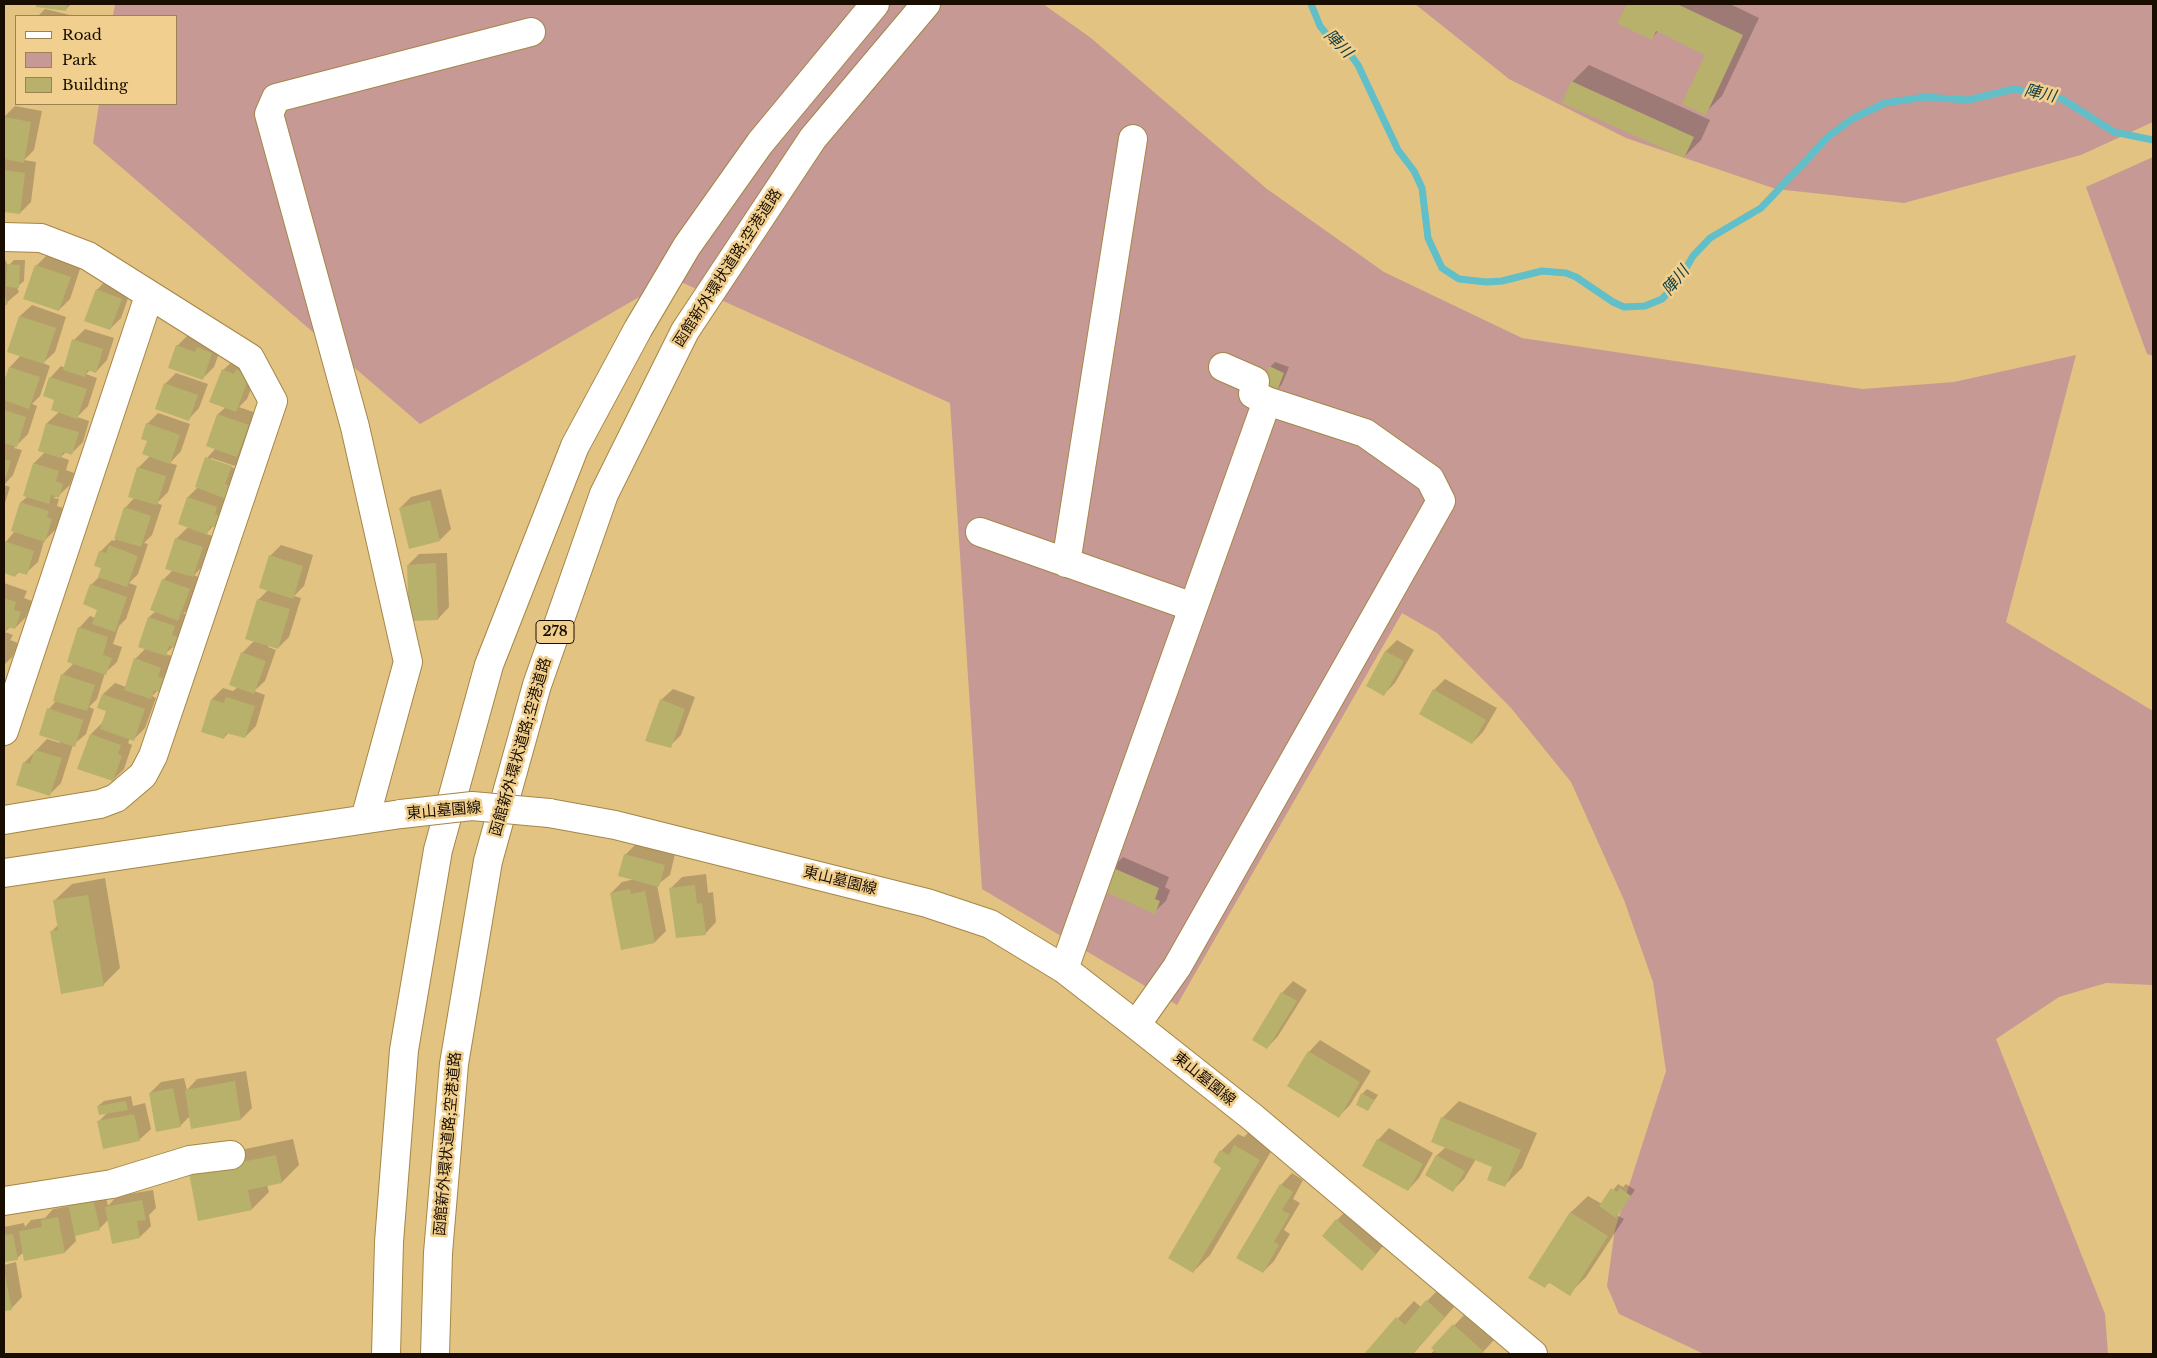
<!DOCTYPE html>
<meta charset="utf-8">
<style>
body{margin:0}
#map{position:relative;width:2157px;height:1358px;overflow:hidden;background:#e3c382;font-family:"Libre Baskerville",serif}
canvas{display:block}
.frame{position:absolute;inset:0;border:5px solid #190d00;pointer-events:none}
.legend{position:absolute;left:15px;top:15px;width:162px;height:90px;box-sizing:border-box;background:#f1d08f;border:1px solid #9b8256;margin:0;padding:6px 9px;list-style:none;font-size:15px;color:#190d00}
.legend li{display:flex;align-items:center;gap:10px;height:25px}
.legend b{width:25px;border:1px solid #9b8256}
</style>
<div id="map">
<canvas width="2157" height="1358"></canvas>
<div class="frame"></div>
<ul class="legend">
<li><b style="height:6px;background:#fff"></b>Road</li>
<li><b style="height:14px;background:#c69995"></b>Park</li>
<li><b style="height:14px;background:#b7b16c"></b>Building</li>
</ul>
</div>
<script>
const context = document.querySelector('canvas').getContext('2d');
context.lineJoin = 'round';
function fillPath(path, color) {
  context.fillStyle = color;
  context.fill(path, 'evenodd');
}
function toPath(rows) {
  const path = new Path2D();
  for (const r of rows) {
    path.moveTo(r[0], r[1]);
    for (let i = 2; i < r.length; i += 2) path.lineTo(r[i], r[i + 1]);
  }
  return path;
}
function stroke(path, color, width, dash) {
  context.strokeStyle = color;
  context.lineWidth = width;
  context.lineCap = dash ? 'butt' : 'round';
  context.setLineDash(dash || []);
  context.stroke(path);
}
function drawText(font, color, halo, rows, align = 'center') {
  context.font = font + ' "Libre Baskerville","Noto Sans JP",serif';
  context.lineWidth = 5;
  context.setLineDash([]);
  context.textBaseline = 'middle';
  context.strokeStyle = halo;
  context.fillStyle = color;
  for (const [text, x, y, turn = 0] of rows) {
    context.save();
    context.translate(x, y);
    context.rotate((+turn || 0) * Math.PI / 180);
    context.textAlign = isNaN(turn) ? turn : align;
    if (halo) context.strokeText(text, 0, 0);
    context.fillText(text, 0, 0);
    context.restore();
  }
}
fillPath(toPath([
 [115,4,1043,4,1091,38,1267,189,1384,272,1522,338,1862,389,1954,382,2076,355,2006,622,2153,711,2153,985,2106,983,2059,997,1996,1039,2105,1314,2108,1354,1704,1354,1619,1314,1607,1286,1615,1229,1666,1071,1653,982,1624,900,1571,782,1511,708,1437,633,1402,613,1177,1005,982,889,950,403,672,278,420,424,93,143,99,104,176,104,176,16,113,16],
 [1415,4,2153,4,2153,122,2081,155,1904,203,1776,189,1626,138,1509,79],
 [2153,157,2153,356,2147,354,2086,187]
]), '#c69995');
fillPath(toPath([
 [38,4,71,4,65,10,37,6],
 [1628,4,1730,4,1759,18,1722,96,1705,113,1707,54,1658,31,1652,38,1619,23],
 [45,9,70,15,70,16,38,16],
 [1589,65,1710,120,1701,140,1684,157,1572,82],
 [15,106,42,111,34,150,24,160,36,162,31,202,20,213,4,211,4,117],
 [47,255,81,266,70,299,59,310,36,266],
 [4,257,8,266,14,260,25,260,24,281,17,287,19,292,4,305],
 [108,278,132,287,121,318,110,329,97,290],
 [32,305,66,317,55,352,43,363,50,366,40,396,32,404,37,406,28,434,14,448,22,450,13,475,4,485,4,385,10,367,21,355,9,351,20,316],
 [85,329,114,338,107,360,96,372,90,370,86,374,97,378,88,406,77,417,89,421,83,442,71,454,66,452,61,457,69,460,66,470,74,473,70,485,58,496,53,498,59,499,57,506,63,508,56,529,44,541,38,562,26,573,20,571,15,576,4,572,4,544,15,531,12,531,21,502,28,496,34,463,45,452,39,450,47,423,59,412,50,378,61,366,65,368,74,340],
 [188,335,223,342,214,367,203,378,177,346],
 [235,359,261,363,247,399,239,407,259,414,248,445,239,454,242,455,238,467,211,458,211,460,237,469,231,505,206,534,213,536,204,565,194,575,200,578,189,608,183,614,186,614,182,624,188,626,185,636,165,654,172,656,169,665,174,667,170,679,152,696,156,698,145,728,134,739,130,738,128,743,132,745,124,769,113,780,91,734,102,723,108,710,103,694,115,683,126,687,135,659,146,648,149,617,156,611,163,580,173,570,176,539,188,527,179,523,188,497,198,487,207,458,216,448,218,414,226,407,223,370],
 [1275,362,1289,367,1282,384,1277,390,1270,367],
 [176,373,208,384,199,408,188,420,165,384],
 [158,413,190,424,181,451,170,463,177,465,168,492,157,503,162,505,152,535,144,543,148,544,138,574,129,583,137,586,126,619,119,626,113,644,122,647,117,662,105,673,97,699,89,707,94,709,86,734,73,745,61,783,50,794,24,763,47,739,60,743,49,709,56,701,62,675,74,663,79,628,90,616,95,618,98,609,91,585,99,577,102,568,100,552,112,540,114,541,117,538,125,508,135,497,138,468,150,456,147,424],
 [4,485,10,487,4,506],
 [441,489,451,529,440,540,400,508,411,497],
 [281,545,313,555,304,586,294,596,301,598,289,637,278,648,269,645,268,647,276,650,265,681,254,691,265,695,256,726,245,737,229,732,224,738,212,699,223,688,233,691,238,687,242,653,254,641,258,600,268,590,270,556],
 [447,553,449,607,438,619,408,565,419,554],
 [4,583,27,591,24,598,32,601,26,617,15,628,11,626,5,632,13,635,10,640,18,643,13,656,4,665],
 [1397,640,1414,650,1395,683,1384,694,1367,685,1386,651],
 [1445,679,1497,708,1483,732,1472,743,1434,690],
 [673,689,695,697,681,735,670,746,661,700],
 [636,844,675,854,670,875,657,885,666,931,655,942,611,893,622,882,635,879,625,855],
 [1123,857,1169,877,1165,887,1170,890,1166,901,1154,912,1112,868],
 [706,874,708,893,713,892,716,922,705,934,671,888,682,877],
 [105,878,120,968,103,985,51,932,58,925,54,901,72,884],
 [1293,981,1307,990,1278,1036,1267,1048,1254,1039,1282,993],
 [1320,1040,1371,1071,1350,1105,1339,1116,1289,1086,1309,1052],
 [246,1071,252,1108,241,1119,190,1116,180,1126,150,1093,161,1082,184,1078,187,1090,197,1079],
 [1367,1089,1378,1095,1368,1110,1362,1094],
 [131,1096,133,1106,145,1103,151,1129,139,1140,98,1122,108,1112,98,1106,104,1101],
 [1459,1101,1537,1133,1522,1168,1505,1185,1494,1166,1476,1159,1464,1179,1453,1190,1426,1175,1437,1155,1446,1147,1442,1118],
 [1389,1128,1433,1153,1419,1178,1408,1190,1378,1140],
 [1252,1129,1276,1143,1210,1255,1193,1272,1223,1167,1214,1162,1221,1151,1238,1134,1244,1137],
 [293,1139,299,1165,282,1182,267,1185,269,1192,252,1209,207,1157],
 [1292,1173,1303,1180,1293,1199,1300,1203,1284,1230,1290,1234,1274,1261,1263,1272,1281,1185],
 [1618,1184,1623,1187,1626,1184,1635,1190,1617,1215,1624,1219,1586,1277,1569,1294,1550,1282,1544,1287,1529,1277,1571,1212,1588,1196,1602,1204],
 [104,1188,108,1206,117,1196,153,1190,156,1208,149,1215,151,1226,140,1237,108,1220,99,1229,75,1235,76,1241,65,1252,24,1252,17,1258,4,1261,4,1227,24,1223,25,1227,31,1220,45,1218,53,1209,70,1206],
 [1348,1209,1386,1242,1373,1258,1337,1220],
 [16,1262,22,1297,11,1309,4,1310,4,1265],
 [1444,1284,1461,1299,1413,1354,1365,1354,1414,1301,1421,1307],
 [1465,1314,1494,1340,1481,1354,1430,1354,1435,1350,1433,1348]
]), '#0003');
stroke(toPath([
 [1311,4,1320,26,1328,36,1347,50,1358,65,1398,150,1414,171,1422,188,1428,238,1442,268,1459,279,1486,282,1502,281,1542,271,1566,273,1576,277,1613,302,1624,307,1645,306,1662,299,1678,282,1693,256,1710,238,1761,208,1829,136,1852,119,1885,103,1925,97,1968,100,2014,89,2062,99,2114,132,2153,140]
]), '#60bfc8', 7);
fillPath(toPath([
 [36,4,67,4,66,11,36,7],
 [1627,4,1677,4,1743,35,1706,115,1682,104,1705,55,1656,31,1652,40,1617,23],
 [1571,81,1694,137,1684,158,1562,103],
 [4,117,31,122,24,163,4,159],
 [4,170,25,173,20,214,4,212],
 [7,264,20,265,19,288,6,287],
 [35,265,71,277,59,311,23,299],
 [96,289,122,299,110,330,84,321],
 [4,293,8,304,4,306],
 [19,316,56,328,44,364,7,352],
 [72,339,103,349,96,373,87,370,85,377,63,370],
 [176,345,195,352,197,347,212,353,203,380,168,368],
 [1269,366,1284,373,1277,391,1261,385],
 [9,367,40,377,29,409,4,400,4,381],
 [222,369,234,374,236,369,250,375,236,412,209,402],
 [49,377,87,389,77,419,51,410,54,400,43,396],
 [164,383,198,395,189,421,155,409],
 [4,410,26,417,17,447,4,443],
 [217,414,249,425,237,457,206,446],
 [46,423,79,432,72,455,63,452,61,458,38,451],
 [146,423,180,435,170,464,142,454,147,441,141,439],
 [205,457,232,466,225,484,230,486,226,499,195,487],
 [4,459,11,461,4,483],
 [33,463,59,471,56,481,63,484,59,498,51,495,49,504,23,496],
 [137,467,166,476,157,505,128,497],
 [187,497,217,507,215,514,221,516,217,528,210,526,207,535,178,524],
 [430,500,440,541,409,549,399,508],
 [20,502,49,511,47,517,52,519,45,542,11,531],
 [124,507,151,516,141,547,114,539],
 [175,538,203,547,193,577,165,569],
 [4,541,34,551,27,575,17,572,15,577,4,573],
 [109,545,138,556,127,587,98,577,101,568,94,566,99,551,106,553],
 [269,555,303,566,293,599,259,588],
 [436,563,438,620,409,621,407,565],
 [162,579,190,589,178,621,150,610],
 [90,584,127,597,115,632,92,624,97,610,83,604],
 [4,598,16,602,14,610,21,612,15,629,8,627,5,633],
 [257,599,290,609,278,649,245,639],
 [148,617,175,626,172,635,178,637,174,648,169,646,166,656,138,647],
 [78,627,108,637,103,655,112,658,106,675,67,662],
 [1385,651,1404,661,1384,696,1366,686],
 [241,652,266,661,254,694,229,685],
 [134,658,161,668,158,677,164,678,159,692,154,690,151,699,124,690],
 [61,674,95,685,87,711,53,701],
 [1433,689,1486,720,1472,744,1419,714],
 [102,694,145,709,134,741,100,729,106,711,97,708],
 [226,697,255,706,245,738,226,733,224,739,201,732,211,699,224,703],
 [660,699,685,709,671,748,645,741],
 [47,708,83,720,75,747,39,735],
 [90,734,121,745,118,754,122,756,113,781,77,769],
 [35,750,62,758,50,796,16,785,23,762,30,764],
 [624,854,665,865,659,887,618,876],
 [1111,867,1159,888,1155,899,1160,901,1155,914,1101,890],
 [695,885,697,904,702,903,706,935,676,938,669,888],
 [630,889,631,894,645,891,655,943,621,950,610,893],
 [88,895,104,986,61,994,50,931,58,930,53,900],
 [1281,992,1297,1001,1267,1049,1252,1040],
 [1308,1051,1360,1082,1339,1118,1287,1086],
 [235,1081,241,1120,191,1129,185,1090],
 [173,1088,181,1127,156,1132,149,1093],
 [1361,1093,1374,1100,1368,1111,1356,1105],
 [126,1101,128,1110,99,1115,97,1106],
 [134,1114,140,1141,103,1149,97,1121],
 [1441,1117,1521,1150,1505,1187,1487,1180,1492,1167,1431,1142],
 [1377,1139,1423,1164,1408,1191,1362,1166],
 [1234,1145,1260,1160,1193,1273,1168,1258,1221,1168,1213,1162,1220,1150,1229,1155],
 [276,1155,282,1183,248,1190,252,1210,198,1221,189,1173],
 [1436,1155,1465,1171,1453,1192,1425,1175],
 [1280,1184,1293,1192,1282,1210,1290,1214,1274,1242,1279,1245,1263,1273,1236,1258],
 [1611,1188,1617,1192,1620,1188,1631,1196,1616,1218,1599,1206],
 [93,1198,100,1230,75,1236,68,1204],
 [142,1200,146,1220,137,1221,140,1238,112,1244,105,1207],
 [1570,1212,1608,1236,1570,1296,1548,1282,1545,1288,1528,1278],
 [58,1217,65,1253,24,1261,19,1231,42,1227,41,1220],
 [1336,1219,1376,1254,1362,1271,1322,1236],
 [13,1234,18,1260,4,1262,4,1235],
 [4,1270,12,1310,4,1311],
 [1426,1300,1445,1317,1412,1354,1364,1354,1396,1317,1405,1325],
 [1453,1324,1484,1352,1482,1354,1438,1354,1431,1348]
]), '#b7b16c');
const minor = toPath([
 [4,237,41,238,88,256,250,358,273,401,153,756,143,775,116,798,100,804,4,820],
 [980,532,1193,607],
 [1066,563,1133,139],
 [4,731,149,296],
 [549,813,615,825,927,903,990,924,1064,969,1136,1025,1251,1116,1533,1354],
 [365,819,408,662,355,427,269,114,276,98,531,32],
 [4,873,401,814],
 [1064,969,1267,401,1253,394,1255,381,1223,367],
 [1136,1025,1177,967,1441,501,1430,479,1365,433,1267,401],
 [4,1201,112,1184,190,1160,231,1155]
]);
const highway = toPath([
 [386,1354,389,1242,404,1050,438,850,489,665,575,446,638,329,687,246,760,143,875,4],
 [435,1354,438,1253,454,1064,488,861,537,685,604,494,685,331,813,138,926,4]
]);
stroke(minor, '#a58647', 30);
stroke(highway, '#a58647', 30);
stroke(minor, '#fff', 28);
stroke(highway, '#fff', 28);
const minorBridge = toPath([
 [401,814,472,806,549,813]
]);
stroke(minorBridge, '#a58647', 30, []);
stroke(minorBridge, '#fff', 28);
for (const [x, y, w] of [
 [555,632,38]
]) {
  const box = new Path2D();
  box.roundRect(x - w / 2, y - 11.5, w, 23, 4);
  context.fillStyle = '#f1d08f';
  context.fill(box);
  stroke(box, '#190d00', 1);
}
drawText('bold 14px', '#190d00', null, [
 ["278",555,632]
]);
drawText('15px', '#190d00', '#f1d08f', [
 ["函館新外環状道路;空港道路",728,268,-57],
 ["函館新外環状道路;空港道路",521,747,-74],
 ["東山墓園線",444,811,-5],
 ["東山墓園線",840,881,14],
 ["東山墓園線",1204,1079,39],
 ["函館新外環状道路;空港道路",448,1144,-85]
]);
drawText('italic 16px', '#134044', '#f1d08f', [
 ["陣川",1338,44,45],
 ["陣川",2040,94,12],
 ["陣川",1676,281,-51]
]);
</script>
